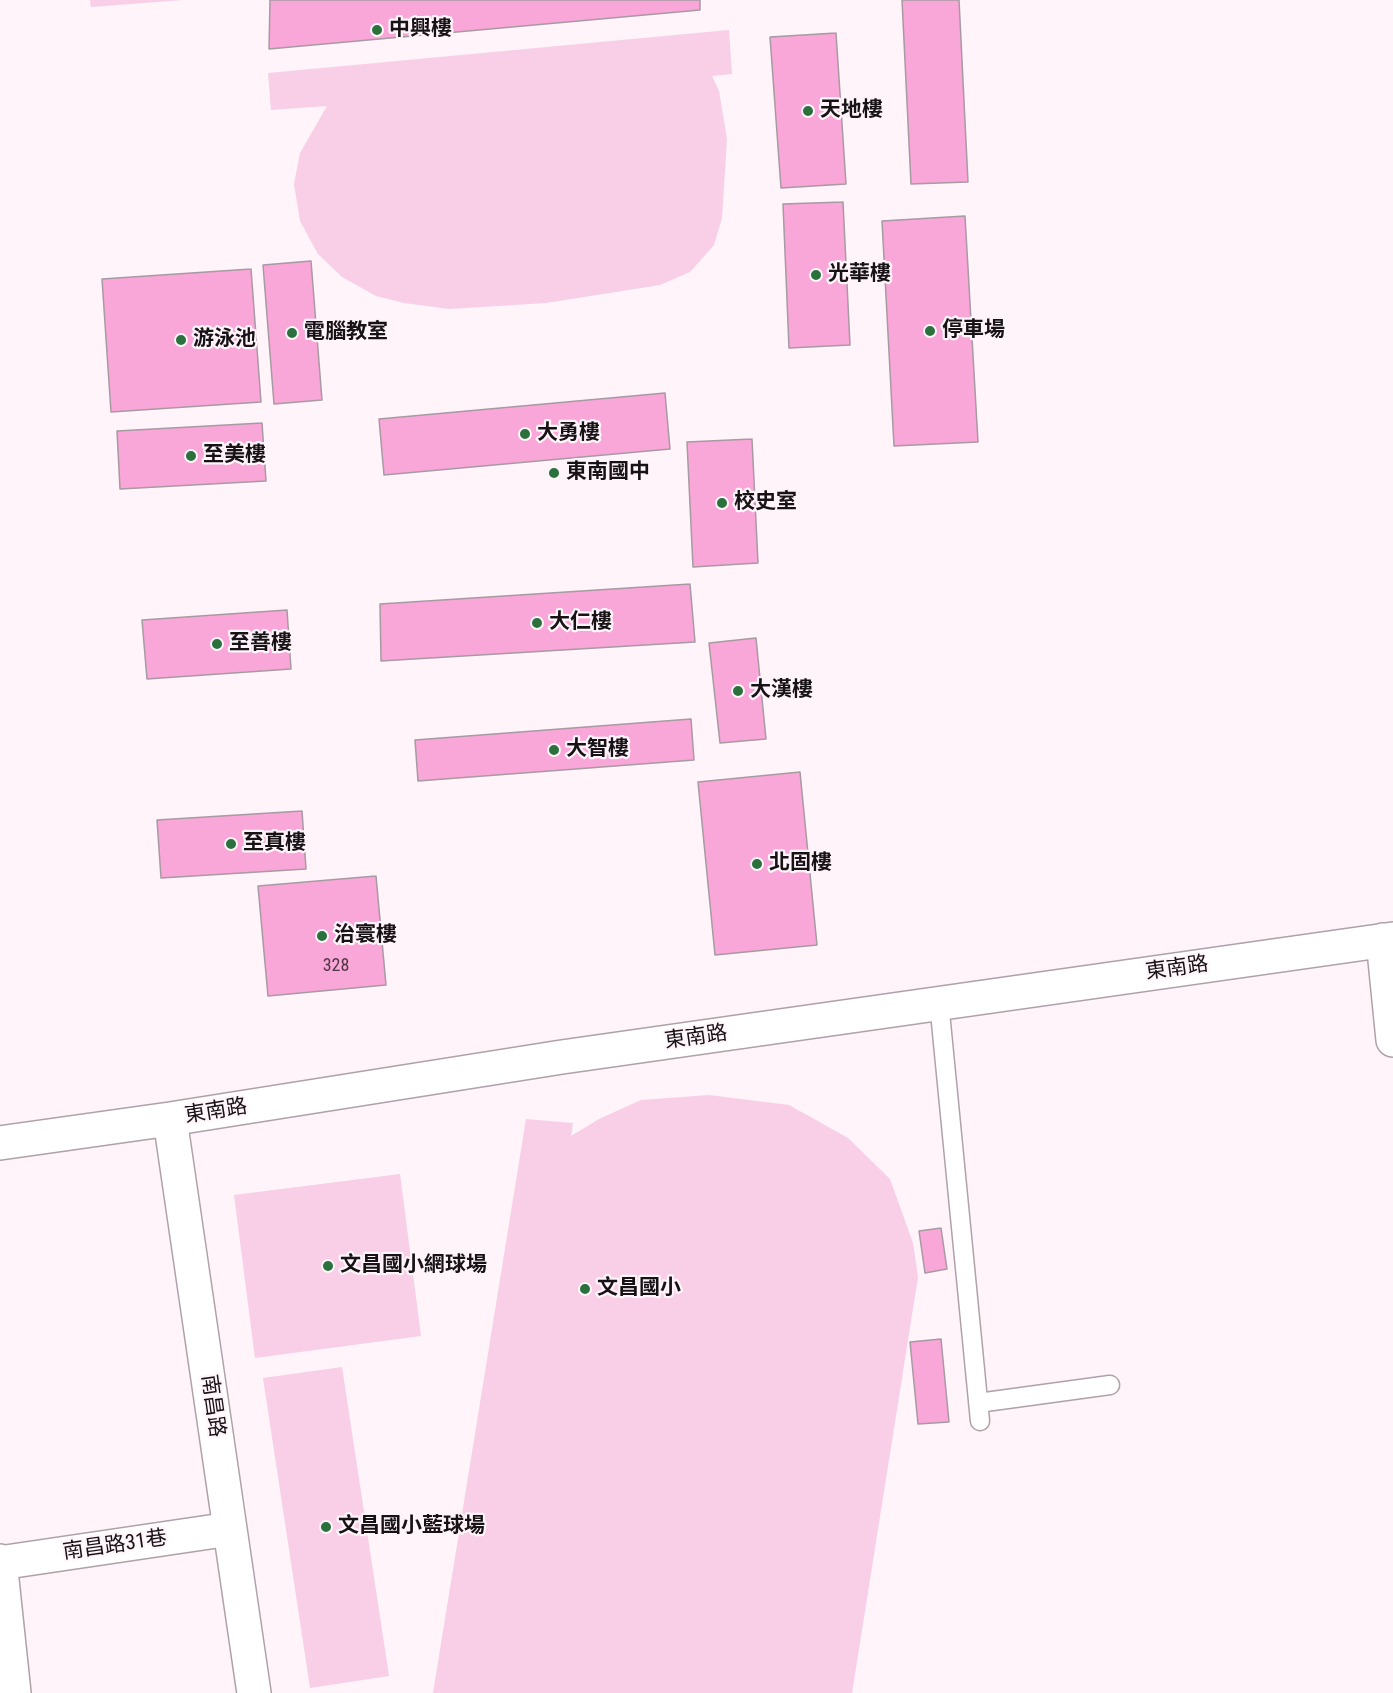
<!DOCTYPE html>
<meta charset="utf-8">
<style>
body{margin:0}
canvas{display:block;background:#fef4f9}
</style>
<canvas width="1393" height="1693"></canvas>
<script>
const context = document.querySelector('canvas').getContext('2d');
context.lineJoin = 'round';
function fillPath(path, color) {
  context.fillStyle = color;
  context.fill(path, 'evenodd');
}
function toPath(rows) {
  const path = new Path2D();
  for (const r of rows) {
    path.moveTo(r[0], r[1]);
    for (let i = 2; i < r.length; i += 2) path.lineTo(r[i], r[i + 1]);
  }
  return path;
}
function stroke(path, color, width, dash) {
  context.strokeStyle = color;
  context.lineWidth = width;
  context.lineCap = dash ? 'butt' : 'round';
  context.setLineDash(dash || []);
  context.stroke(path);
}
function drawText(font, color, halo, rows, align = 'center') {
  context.font = font + ' "Roboto Condensed","Noto Sans TC",sans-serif';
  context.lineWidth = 4.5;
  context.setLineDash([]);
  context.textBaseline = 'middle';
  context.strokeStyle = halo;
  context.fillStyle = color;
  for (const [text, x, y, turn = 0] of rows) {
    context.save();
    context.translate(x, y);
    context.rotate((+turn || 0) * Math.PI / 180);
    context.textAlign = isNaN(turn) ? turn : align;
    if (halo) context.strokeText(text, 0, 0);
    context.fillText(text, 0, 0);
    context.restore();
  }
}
fillPath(toPath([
 [90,0,183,0,91,7],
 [729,30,732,74,712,76,719,91,727,139,722,218,714,245,690,272,660,285,546,303,449,309,404,303,376,296,342,277,318,254,300,221,294,184,300,153,327,106,271,110,268,73],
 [709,1095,789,1105,848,1138,890,1179,913,1243,918,1277,852,1693,433,1693,526,1119,573,1123,571,1136,599,1119,641,1100],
 [400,1174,421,1336,255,1358,234,1195],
 [342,1367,389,1676,310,1688,263,1378]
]), '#f8cfe6');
const building = toPath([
 [270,0,700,0,700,10,269,49,270,0],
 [902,0,959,0,968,182,911,184,902,0],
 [836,33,846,184,781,188,770,37,836,33],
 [843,202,850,345,789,348,783,204,843,202],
 [965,216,978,442,894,446,882,221,965,216],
 [311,261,322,400,274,404,263,265,311,261],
 [251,269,261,402,111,412,102,279,251,269],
 [665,393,670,449,384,475,379,419,665,393],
 [262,423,266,481,120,489,117,431,262,423],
 [752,439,758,563,693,567,687,442,752,439],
 [690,584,695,642,381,661,380,604,690,584],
 [287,610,291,669,147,679,142,620,287,610],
 [756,638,766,739,720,743,709,643,756,638],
 [691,719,694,760,418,781,415,740,691,719],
 [800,772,817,945,715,955,698,782,800,772],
 [302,811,306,869,161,878,157,820,302,811],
 [376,876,386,985,268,996,258,886,376,876],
 [941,1228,947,1269,925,1273,919,1231,941,1228],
 [941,1339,949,1422,918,1424,910,1342,941,1339]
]);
fillPath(building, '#f9a6d8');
stroke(building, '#a89aa2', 1.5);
const service = toPath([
 [939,1002,980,1421],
 [978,1403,1110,1385]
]);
const minor = toPath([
 [1383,940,1393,1040],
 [170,1119,254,1693],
 [0,1143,170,1119,562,1057,1393,939],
 [0,1561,14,1693],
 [0,1563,230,1529]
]);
stroke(service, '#afa1a9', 21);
stroke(minor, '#afa1a9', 36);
stroke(service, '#fff', 18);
stroke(minor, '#fff', 33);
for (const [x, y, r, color] of [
 [377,30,6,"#2a713d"],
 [808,111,6,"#2a713d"],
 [816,275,6,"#2a713d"],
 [930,331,6,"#2a713d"],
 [292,333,6,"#2a713d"],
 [181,340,6,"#2a713d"],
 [525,434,6,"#2a713d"],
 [191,456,6,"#2a713d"],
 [554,473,6,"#2a713d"],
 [722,503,6,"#2a713d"],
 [537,623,6,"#2a713d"],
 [217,644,6,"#2a713d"],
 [738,691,6,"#2a713d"],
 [554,750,6,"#2a713d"],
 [231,844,6,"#2a713d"],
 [757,864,6,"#2a713d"],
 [322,936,6,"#2a713d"],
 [328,1266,6,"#2a713d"],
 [585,1289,6,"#2a713d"],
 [326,1527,6,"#2a713d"]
]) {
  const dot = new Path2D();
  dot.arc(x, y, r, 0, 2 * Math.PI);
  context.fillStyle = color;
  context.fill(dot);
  stroke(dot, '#fef4f9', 2);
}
drawText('18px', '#503746', null, [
 ["328",336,966]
]);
drawText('bold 21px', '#171215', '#fef4f9', [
 ["中興樓",389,30],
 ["天地樓",820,111],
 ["光華樓",828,275],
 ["停車場",942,331],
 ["電腦教室",304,333],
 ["游泳池",193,340],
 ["大勇樓",537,434],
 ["至美樓",203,456],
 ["東南國中",566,473],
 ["校史室",734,503],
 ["大仁樓",549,623],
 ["至善樓",229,644],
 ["大漢樓",750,691],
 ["大智樓",566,750],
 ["至真樓",243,844],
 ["北固樓",769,864],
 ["治寰樓",334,936],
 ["文昌國小網球場",340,1266],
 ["文昌國小",597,1289],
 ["文昌國小藍球場",338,1527]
], 'left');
drawText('21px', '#171215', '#fef4f9', [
 ["東南路",1177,969,-8],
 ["東南路",696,1038,-8],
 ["東南路",216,1112,-9],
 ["南昌路",212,1406,82],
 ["南昌路31巷",115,1546,-8]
]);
</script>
